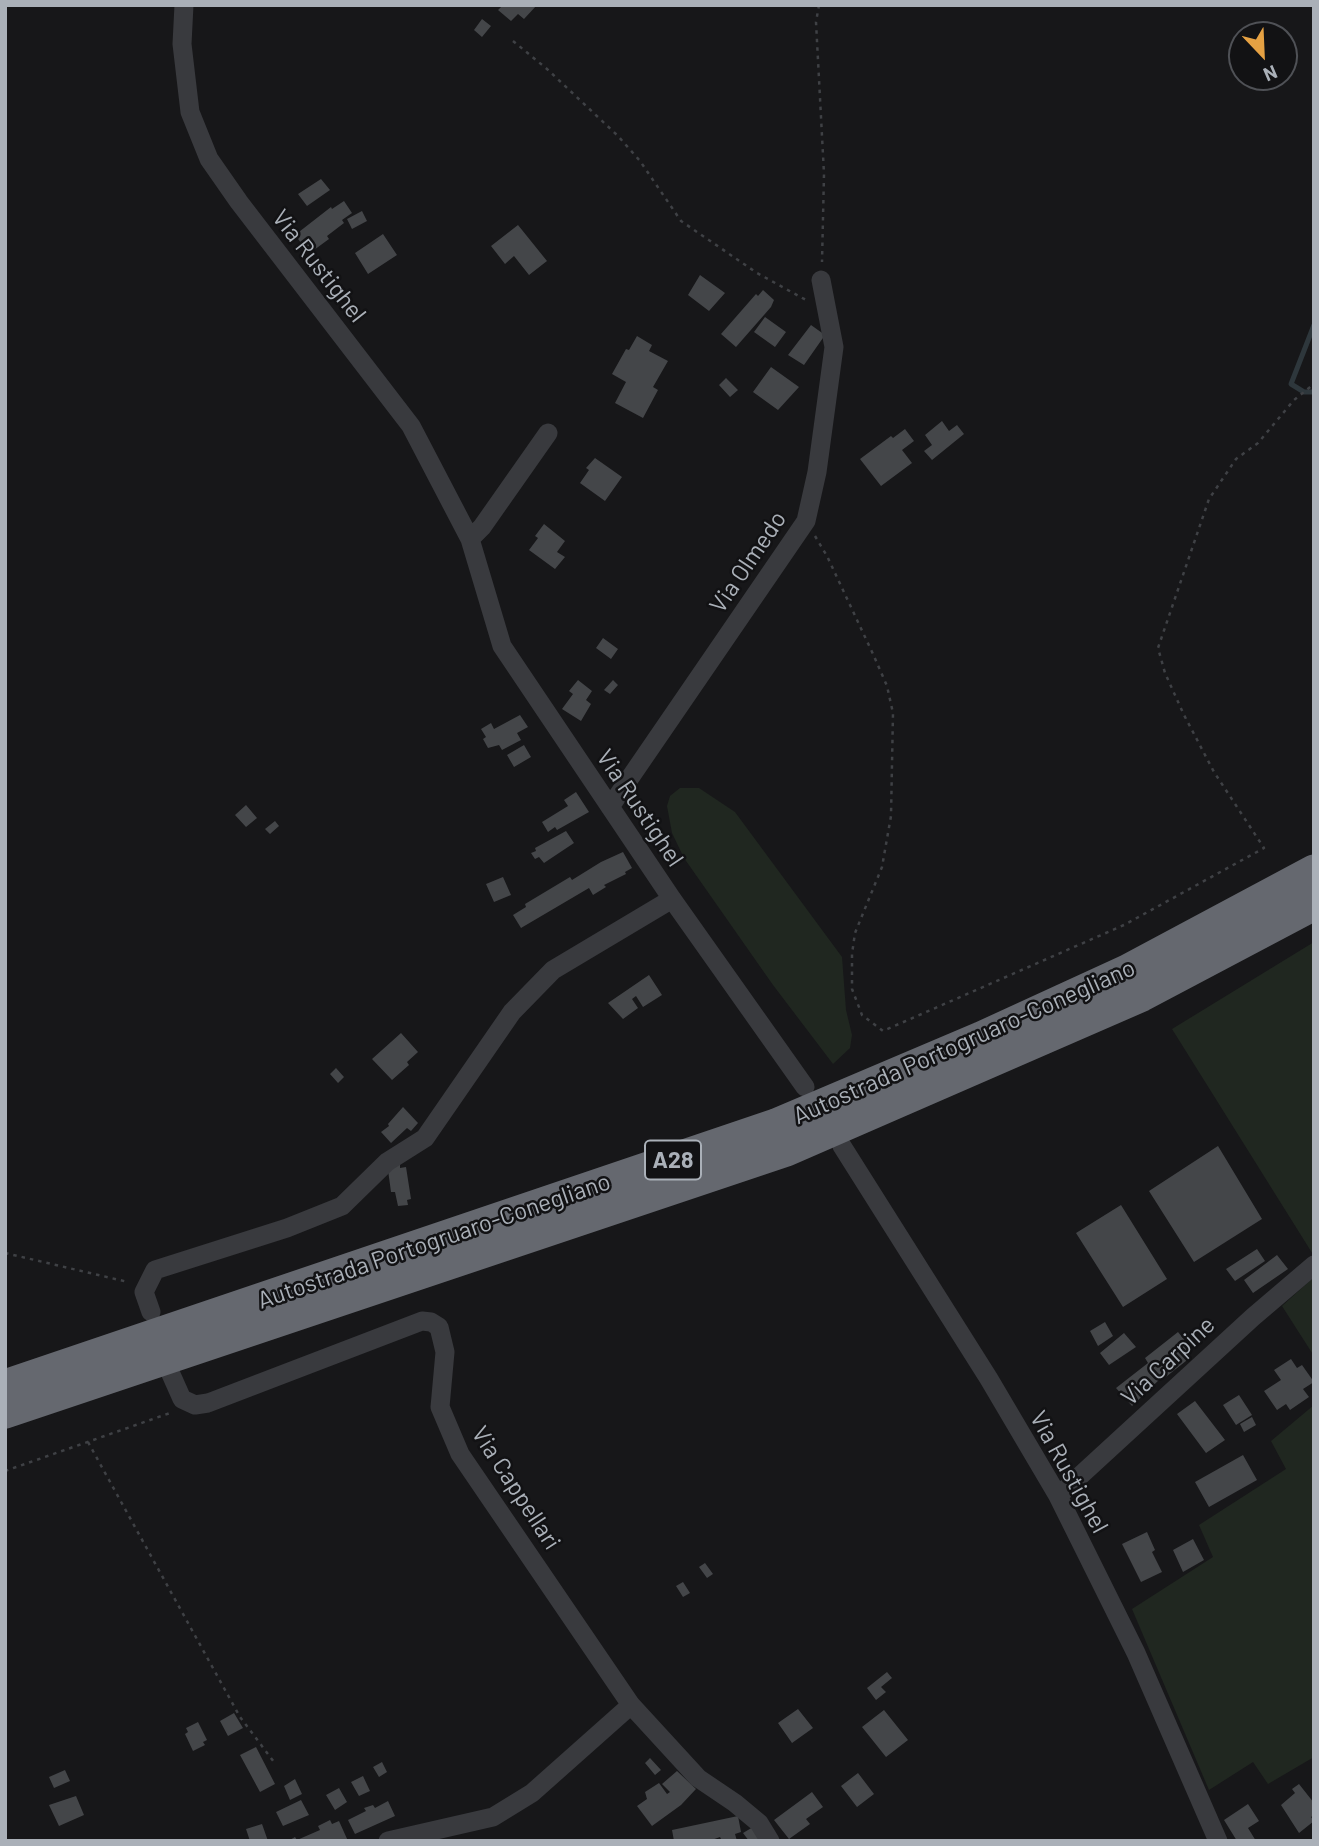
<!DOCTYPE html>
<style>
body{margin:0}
#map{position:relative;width:1319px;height:1846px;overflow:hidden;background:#171719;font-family:Barlow,sans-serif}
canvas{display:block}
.frame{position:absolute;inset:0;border:7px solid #aab0b8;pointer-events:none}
.north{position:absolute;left:1228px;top:21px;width:70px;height:70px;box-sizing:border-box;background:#121214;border:2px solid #4f5156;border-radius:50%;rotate:157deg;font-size:19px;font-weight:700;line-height:28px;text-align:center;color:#aab0b8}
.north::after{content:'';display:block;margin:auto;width:24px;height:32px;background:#e5a143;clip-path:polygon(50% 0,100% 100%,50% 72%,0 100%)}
</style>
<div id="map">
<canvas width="1319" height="1846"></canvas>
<div class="frame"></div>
<div class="north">N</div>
</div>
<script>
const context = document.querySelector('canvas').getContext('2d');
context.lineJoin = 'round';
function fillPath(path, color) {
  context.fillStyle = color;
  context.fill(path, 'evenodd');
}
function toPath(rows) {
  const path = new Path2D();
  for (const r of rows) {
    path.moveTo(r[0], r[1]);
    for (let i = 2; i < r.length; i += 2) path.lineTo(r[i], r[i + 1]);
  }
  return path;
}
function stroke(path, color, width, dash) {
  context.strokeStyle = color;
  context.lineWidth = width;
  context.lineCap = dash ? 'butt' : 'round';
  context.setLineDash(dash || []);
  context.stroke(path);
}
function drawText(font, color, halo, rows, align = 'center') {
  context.font = font + ' Barlow,sans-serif';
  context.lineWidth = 5;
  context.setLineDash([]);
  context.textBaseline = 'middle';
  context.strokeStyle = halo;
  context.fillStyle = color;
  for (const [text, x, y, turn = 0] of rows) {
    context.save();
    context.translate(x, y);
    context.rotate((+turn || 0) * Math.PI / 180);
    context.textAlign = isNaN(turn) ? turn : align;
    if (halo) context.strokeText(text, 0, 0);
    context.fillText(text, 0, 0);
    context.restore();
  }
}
fillPath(toPath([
 [680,788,699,788,735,812,842,957,846,1010,852,1035,850,1048,833,1064,773,985,684,858,672,833,667,806,670,796],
 [1314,942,1314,1256,1172,1029],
 [1314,1277,1314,1356,1282,1306],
 [1314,1405,1314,1757,1268,1784,1253,1762,1209,1790,1132,1609,1213,1557,1199,1525,1286,1469,1271,1441]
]), '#202720');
stroke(toPath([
 [1314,325,1291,384,1304,392,1314,392]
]), '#2e373c', 5);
fillPath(toPath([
 [503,5,537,5,524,19,518,14,511,21,498,10],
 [482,19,491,26,482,37,474,30],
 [321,179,330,190,307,206,298,194],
 [344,201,352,213,342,220,344,223,327,236,329,239,314,250,310,245,305,248,295,235,331,207,332,209],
 [362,211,367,221,352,229,347,219],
 [518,225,547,261,529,275,514,256,505,264,491,246],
 [383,234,397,255,368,274,355,253],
 [700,275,725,293,709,311,688,295],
 [763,290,774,300,771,307,736,347,721,334,756,294,758,296],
 [765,317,786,332,775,347,754,332],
 [811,325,825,335,804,365,788,355],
 [637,336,652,345,649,351,668,361,653,387,658,390,643,418,615,403,626,382,612,374,626,349,629,350],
 [771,367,799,387,778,410,753,392],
 [726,378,738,390,730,397,719,385],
 [942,421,949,431,957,425,964,434,932,460,924,451,932,445,925,435],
 [905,429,914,441,902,450,912,463,881,486,860,459,891,436,893,438],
 [595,458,622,477,605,501,580,483,589,470,586,468],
 [544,524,565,541,557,552,565,557,555,569,529,550,538,538,535,536],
 [603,638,618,649,611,659,596,648],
 [578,680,592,691,586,700,591,704,581,721,562,709,573,694,569,691],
 [613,680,618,685,610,694,604,690],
 [520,715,528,727,517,733,521,740,502,750,499,745,488,748,483,739,486,737,481,729,491,723,494,729],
 [524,745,531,757,514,767,507,755],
 [576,792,589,812,557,830,555,827,548,832,542,822,568,806,564,800],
 [246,805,257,818,246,827,235,815],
 [275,821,279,826,270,834,265,829],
 [566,831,574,843,544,863,539,857,535,859,531,853,536,851,535,848],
 [623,852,632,868,625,872,626,874,604,885,606,887,593,895,589,888,521,928,513,915,526,907,525,904,570,877,572,880,601,862],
 [503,877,511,895,494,902,486,884],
 [649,975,662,995,643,1007,636,996,632,999,638,1008,623,1019,608,1003],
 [401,1033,418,1052,407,1062,409,1065,392,1080,372,1059],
 [336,1068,344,1077,338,1083,330,1074],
 [403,1107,418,1123,411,1131,407,1128,391,1143,381,1132,389,1126,388,1124],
 [1218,1146,1262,1219,1194,1262,1149,1191],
 [400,1164,400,1168,406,1167,411,1199,407,1200,408,1205,398,1206,395,1192,391,1192,388,1170],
 [1121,1205,1167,1279,1123,1307,1076,1233],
 [1257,1249,1265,1261,1235,1281,1226,1269],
 [1277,1255,1288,1269,1253,1293,1244,1280],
 [1105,1322,1113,1336,1098,1346,1090,1331],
 [1178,1332,1191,1348,1186,1351,1191,1357,1162,1380,1161,1378,1132,1406,1116,1388,1148,1363,1145,1358],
 [1124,1333,1136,1347,1109,1365,1100,1353],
 [1291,1359,1297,1368,1302,1365,1314,1382,1303,1389,1309,1397,1290,1410,1286,1404,1277,1410,1264,1391,1281,1380,1274,1370],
 [1239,1395,1252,1415,1236,1425,1223,1405],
 [1195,1401,1225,1440,1206,1453,1177,1414],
 [1252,1417,1256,1425,1244,1432,1240,1424],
 [1243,1455,1257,1480,1209,1507,1195,1482],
 [1147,1532,1155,1550,1152,1552,1162,1572,1141,1582,1122,1544],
 [1193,1539,1204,1560,1183,1572,1173,1550],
 [705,1563,713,1574,707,1578,699,1567],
 [683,1582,690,1593,683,1597,676,1586],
 [887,1672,892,1678,881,1687,886,1692,876,1700,867,1688],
 [798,1709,813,1728,792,1743,778,1723],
 [884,1710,908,1740,886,1757,862,1727],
 [234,1713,243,1728,228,1736,220,1721],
 [198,1722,207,1740,203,1742,205,1745,193,1751,185,1734,188,1732,186,1728],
 [256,1747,275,1784,260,1792,240,1755],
 [650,1758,661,1770,655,1775,645,1763],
 [382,1762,387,1772,379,1777,373,1767],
 [65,1770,70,1781,54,1788,49,1777],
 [677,1771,696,1789,681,1805,652,1826,637,1806,647,1799,645,1792,659,1783,667,1794,670,1792,662,1784],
 [858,1773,874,1794,857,1807,841,1786],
 [363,1776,370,1791,359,1796,351,1782],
 [295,1779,302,1794,290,1800,284,1786],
 [1299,1784,1314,1803,1314,1815,1311,1817,1314,1821,1299,1833,1281,1805,1295,1793,1292,1789],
 [339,1788,347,1802,335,1810,326,1795],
 [812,1792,823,1807,806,1819,810,1824,789,1839,774,1820],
 [76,1796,84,1815,59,1826,49,1805],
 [301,1800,309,1815,283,1826,276,1812],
 [388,1801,395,1816,355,1834,348,1820,366,1811,364,1808,373,1805,375,1808],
 [1248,1804,1259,1821,1248,1828,1256,1841,1237,1841,1224,1820],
 [738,1816,741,1832,735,1834,737,1841,722,1841,720,1837,709,1841,674,1841,672,1830],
 [330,1820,332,1824,339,1821,348,1841,288,1841,295,1837,297,1840,320,1830,318,1826],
 [262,1824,268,1841,250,1841,246,1829],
 [753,1827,760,1841,749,1841,743,1833]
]), '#444649');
stroke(toPath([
 [819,5,816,22,824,174,822,262],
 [513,41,547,69,618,136,640,161,681,221,757,273,806,300],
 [815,536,827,556,873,654,887,686,893,713,891,816,882,867,855,933,852,954,852,989,862,1015,883,1031,1124,925,1264,848,1214,772,1184,715,1165,673,1158,648,1209,499,1236,459,1258,443,1294,400,1314,384],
 [5,1253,128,1282],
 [88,1442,240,1717,274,1762],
 [5,1471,170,1413]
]), '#3f4145', 2.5, [3.5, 5]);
stroke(toPath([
 [184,5,182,44,190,112,209,159,239,202,411,426,470,539,502,646,672,899,805,1087],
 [470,539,482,527,548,433],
 [610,807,806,521,817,472,834,347,821,280],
 [842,1146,989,1379,1058,1496,1136,1653,1218,1841],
 [151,1312,144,1292,155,1270,287,1228,342,1206,387,1162,425,1138,512,1012,553,970,672,899],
 [170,1372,182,1399,195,1405,208,1403,422,1321,431,1322,439,1327,445,1352,440,1407,460,1454,631,1705,698,1778,735,1803,759,1823,770,1841],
 [1058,1496,1253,1317,1314,1265],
 [388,1841,493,1817,532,1793,631,1705]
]), '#393a3e', 19);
stroke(toPath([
 [5,1386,776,1125,981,1038,1127,971,1314,871],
 [5,1412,786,1150,1142,995,1314,904]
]), '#65686f', 33);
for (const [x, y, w] of [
 [673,1160,56]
]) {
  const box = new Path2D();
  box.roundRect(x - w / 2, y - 19.5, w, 39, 5);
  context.fillStyle = '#121214';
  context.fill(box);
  stroke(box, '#aab0b8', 2);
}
drawText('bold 23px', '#aab0b8', null, [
 ["A28",673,1160]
]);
drawText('24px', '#aab0b8', '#121214', [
 ["Via Rustighel",319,266,52],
 ["Via Olmedo",748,562,-56],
 ["Via Rustighel",640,808,56],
 ["Autostrada Portogruaro-Conegliano",964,1042,-24],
 ["Autostrada Portogruaro-Conegliano",434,1241,-19],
 ["Via Carpine",1168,1361,-43],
 ["Via Rustighel",1069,1472,61],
 ["Via Cappellari",516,1488,57]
]);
</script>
